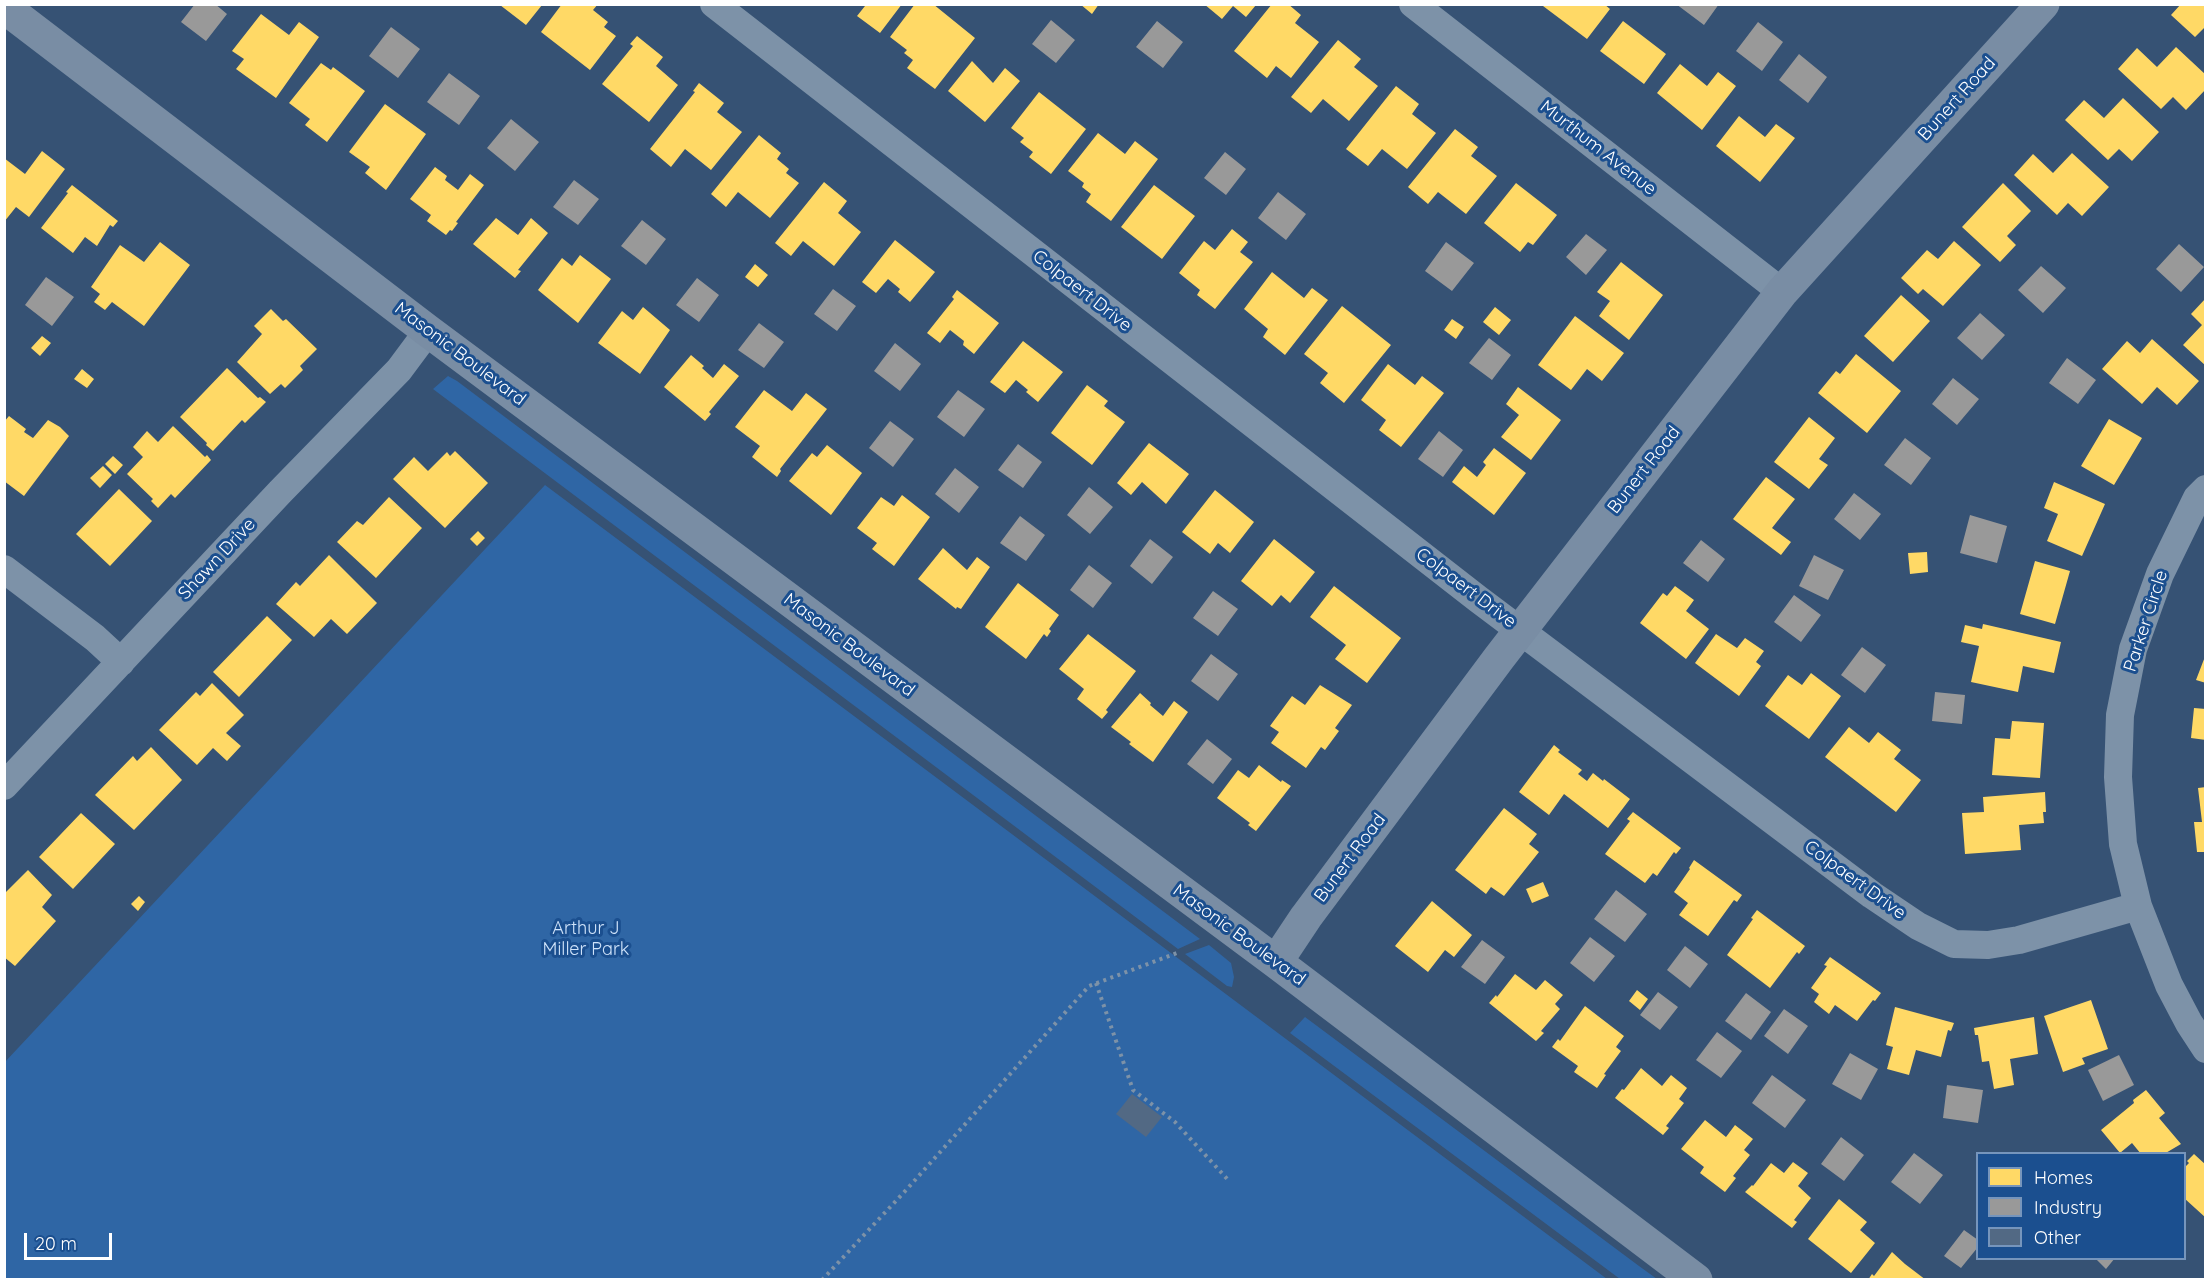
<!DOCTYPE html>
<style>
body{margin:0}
#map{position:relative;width:2210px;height:1284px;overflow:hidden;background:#365274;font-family:Quicksand,sans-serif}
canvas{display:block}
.frame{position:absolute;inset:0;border:6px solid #fff;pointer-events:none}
.legend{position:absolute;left:1976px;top:1152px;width:210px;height:108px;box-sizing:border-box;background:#1b4f8f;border:2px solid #7695bc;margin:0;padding:8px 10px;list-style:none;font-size:18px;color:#fff}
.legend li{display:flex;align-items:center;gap:12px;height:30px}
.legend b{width:30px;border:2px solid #7695bc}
.scale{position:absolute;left:24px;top:1233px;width:88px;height:27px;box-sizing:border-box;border:3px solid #fff;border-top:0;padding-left:8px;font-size:18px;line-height:21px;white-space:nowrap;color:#fff;-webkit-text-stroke:4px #1b4f8f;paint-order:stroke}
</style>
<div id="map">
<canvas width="2210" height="1284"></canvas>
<div class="frame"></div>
<ul class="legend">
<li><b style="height:16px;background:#ffd966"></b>Homes</li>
<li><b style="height:16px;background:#999"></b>Industry</li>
<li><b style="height:16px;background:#526984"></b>Other</li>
</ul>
<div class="scale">20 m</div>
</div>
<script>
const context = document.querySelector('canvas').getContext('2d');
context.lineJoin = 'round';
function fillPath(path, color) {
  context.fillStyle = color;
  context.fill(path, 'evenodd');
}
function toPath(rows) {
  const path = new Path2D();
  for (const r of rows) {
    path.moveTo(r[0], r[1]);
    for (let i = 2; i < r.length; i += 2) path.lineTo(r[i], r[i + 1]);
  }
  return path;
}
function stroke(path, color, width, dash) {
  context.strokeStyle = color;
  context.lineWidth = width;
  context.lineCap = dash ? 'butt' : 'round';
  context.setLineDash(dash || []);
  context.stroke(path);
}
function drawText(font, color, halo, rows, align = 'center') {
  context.font = font + ' Quicksand,sans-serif';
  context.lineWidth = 6;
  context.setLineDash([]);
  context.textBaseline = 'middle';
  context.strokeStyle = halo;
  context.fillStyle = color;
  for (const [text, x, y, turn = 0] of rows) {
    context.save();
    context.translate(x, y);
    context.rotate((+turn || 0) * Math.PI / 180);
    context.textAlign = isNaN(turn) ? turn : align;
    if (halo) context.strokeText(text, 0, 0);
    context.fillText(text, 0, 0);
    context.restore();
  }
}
fillPath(toPath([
 [448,376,457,381,1200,939,1178,949,433,389],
 [545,485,1607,1279,5,1279,4,1063],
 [1209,945,1231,963,1234,977,1232,987,1227,986,1185,954],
 [1305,1017,1639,1266,1657,1279,1620,1279,1290,1033]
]), '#2f66a5');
fillPath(toPath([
 [562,4,598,4,593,10,608,22,604,27,616,36,590,70,541,32],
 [863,4,902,4,880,33,857,16,865,6],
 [915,4,933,4,975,38,935,89,907,68,913,60,904,53,907,50,890,37],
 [1080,4,1099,4,1092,14],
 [1204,4,1234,4,1256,5,1246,17,1233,6,1222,19],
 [1272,4,1288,4,1301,15,1295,23,1319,42,1291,78,1276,66,1267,78,1234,51],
 [1544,4,1604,4,1610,9,1587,39,1543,6],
 [2181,4,2206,4,2206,26,2195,37,2171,15],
 [500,5,542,5,526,25],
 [261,14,289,35,299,22,319,37,276,98,236,69,244,59,232,51],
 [1623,21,1666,54,1644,84,1600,51],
 [637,36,663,57,656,66,678,85,649,122,602,84,633,46,630,44],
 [1338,40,1361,59,1354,67,1378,86,1349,121,1323,99,1311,113,1291,97],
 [2176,47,2206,75,2206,89,2186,110,2173,97,2161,109,2118,69,2137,48,2157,67],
 [972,61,993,83,1005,68,1020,81,985,122,948,91],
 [321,63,331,70,333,67,365,91,327,142,305,125,310,119,289,103],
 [1680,64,1707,86,1718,72,1736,86,1702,130,1657,93],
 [699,83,724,103,717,112,742,132,711,170,685,149,671,167,650,149,695,92,693,91],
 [1396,86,1419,104,1412,114,1436,133,1407,169,1382,149,1368,166,1346,149],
 [1039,92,1086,129,1051,174,1029,157,1033,152,1020,142,1024,138,1011,128],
 [2123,98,2159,132,2132,161,2119,149,2108,160,2065,120,2084,100,2104,118],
 [385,104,426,134,386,190,365,173,370,167,349,152],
 [1739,116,1765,137,1776,124,1795,138,1760,182,1716,146],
 [1455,129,1478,147,1471,156,1497,176,1466,214,1438,192,1428,204,1408,187],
 [1098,133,1125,154,1135,141,1158,159,1111,221,1086,202,1091,194,1082,187,1084,183,1068,171],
 [759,135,781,153,777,159,789,169,786,173,799,183,770,218,738,192,726,207,711,194],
 [42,151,65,169,29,217,16,207,4,222,4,158,25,174],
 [2072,153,2109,187,2082,216,2068,203,2057,215,2014,175,2033,154,2053,173],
 [435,167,447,176,445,180,458,190,470,174,484,185,456,222,458,223,452,231,450,230,446,235,427,221,431,215,410,199],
 [824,182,847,201,838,213,861,232,834,266,803,241,791,256,775,243],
 [1516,183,1557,215,1533,245,1528,242,1520,252,1484,223],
 [2003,183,2031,211,2007,236,2016,245,2000,262,1962,227],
 [72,185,118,221,113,227,110,225,97,246,85,237,73,253,41,228,68,193,66,192],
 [1154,185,1195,216,1162,259,1121,227],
 [496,218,518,235,531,218,548,233,518,270,521,271,515,278,473,244],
 [1232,229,1248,242,1240,252,1253,262,1215,309,1197,295,1200,290,1179,273,1204,241,1215,250],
 [895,240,935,272,910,302,898,292,900,289,888,279,876,293,862,282],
 [1954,241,1981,265,1943,306,1923,289,1918,294,1901,278,1927,250,1938,259],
 [160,242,190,265,144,326,112,302,105,310,94,302,100,294,91,287,120,245,144,262],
 [580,255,611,279,578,323,538,290,562,258,572,266],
 [1621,262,1663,295,1629,340,1599,316,1610,301,1597,292],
 [755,264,768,275,758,287,745,277],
 [1272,272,1304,298,1312,288,1328,300,1285,355,1263,337,1268,329,1244,309],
 [957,290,999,323,974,354,963,345,964,341,950,330,940,343,927,333,954,299,952,297],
 [1901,295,1930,321,1893,362,1864,336],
 [2206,298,2206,366,2183,345,2202,325,2191,314],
 [1342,306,1391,345,1344,403,1320,383,1328,373,1304,354],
 [643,307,670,330,640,374,598,343,622,311,633,320],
 [1495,307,1511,320,1499,335,1483,322],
 [271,309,283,321,286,319,317,349,300,366,303,370,285,388,281,384,270,394,237,362,262,334,254,326],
 [1575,316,1624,353,1602,381,1587,369,1571,390,1538,365],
 [1452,319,1464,327,1456,339,1444,330],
 [42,336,51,343,40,356,31,348],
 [2152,339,2199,381,2177,405,2157,387,2142,404,2102,369,2127,341,2140,353],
 [1023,341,1063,372,1038,402,1026,392,1028,390,1016,380,1005,393,990,382],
 [1856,354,1901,391,1867,433,1818,393,1836,371,1840,374],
 [691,355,704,366,702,368,713,378,724,364,739,376,709,412,711,414,705,421,664,387],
 [1388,364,1415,385,1422,376,1444,393,1401,447,1379,430,1386,420,1361,400],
 [227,368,258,398,260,397,266,402,245,423,242,420,213,451,206,445,207,443,180,417],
 [82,369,94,379,87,388,74,379],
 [1087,385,1108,401,1104,406,1125,422,1092,465,1051,433],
 [1518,387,1561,420,1531,460,1501,437,1519,415,1506,404],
 [764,390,792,411,806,393,827,409,780,469,781,471,777,477,752,457,760,446,735,427],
 [9,416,26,429,24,432,33,438,48,420,60,427,69,436,24,496,4,481,4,422],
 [1809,417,1835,438,1819,459,1828,465,1809,489,1774,462],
 [2109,419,2142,438,2114,485,2081,466],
 [173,426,205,457,207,455,211,460,175,498,171,494,158,508,151,501,153,499,127,474,143,457,133,447,147,431,158,442],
 [1149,443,1189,474,1166,504,1142,482,1131,495,1117,483],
 [827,445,862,473,831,515,789,481,812,453,817,457],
 [1494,448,1526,473,1494,515,1452,482,1464,466,1477,477,1486,465,1483,462],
 [455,451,488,483,445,528,393,479,414,457,428,471,447,452,450,456],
 [113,456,123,465,115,474,105,464],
 [103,466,112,475,100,488,90,478],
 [1766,477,1795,499,1772,528,1791,542,1781,555,1733,519],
 [2054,482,2105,504,2082,556,2047,541,2058,514,2044,508],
 [119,489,152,521,110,566,76,534],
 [1215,490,1254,522,1230,553,1218,543,1210,554,1182,532],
 [902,495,930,517,894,566,872,549,877,543,857,528,881,497,894,506],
 [389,497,422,528,376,578,337,542,357,521,363,525],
 [478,531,485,538,477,546,470,539],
 [1274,539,1315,572,1290,603,1281,595,1272,606,1241,581],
 [943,548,967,570,977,557,990,567,961,609,957,607,956,609,918,579],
 [1927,552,1928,572,1910,574,1908,553],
 [329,555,377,603,347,634,331,619,314,637,276,604,296,582,300,586],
 [2035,561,2070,571,2055,624,2020,614],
 [1018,583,1059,615,1049,629,1051,631,1047,637,1044,634,1026,659,985,627],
 [1334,586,1401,638,1367,683,1335,659,1346,645,1310,617],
 [1675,586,1694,600,1686,611,1709,629,1686,659,1640,623,1663,593,1667,596],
 [267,616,292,640,239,697,213,672],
 [1983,624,2061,642,2054,673,2023,666,2018,692,1971,682,1979,646,1961,642,1965,625,1982,629],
 [1088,634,1136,671,1106,710,1108,712,1102,719,1077,699,1084,689,1059,669],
 [1716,634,1737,648,1745,638,1764,651,1756,662,1761,666,1739,696,1695,663],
 [2206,654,2206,683,2196,680],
 [1811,673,1841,696,1809,739,1765,706,1788,675,1802,685],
 [212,683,244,715,226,733,241,746,227,761,213,748,197,765,159,730,196,692,200,696],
 [1320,685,1352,705,1335,728,1339,731,1325,750,1321,747,1306,768,1271,743,1279,732,1270,726,1292,696,1305,705],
 [1140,693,1151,703,1150,705,1163,716,1174,701,1188,712,1153,762,1129,744,1131,742,1111,727],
 [2194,708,2206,709,2206,740,2191,738],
 [2012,721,2044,723,2040,778,1992,775,1995,738,2010,739],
 [1849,727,1869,743,1878,732,1901,750,1894,759,1921,780,1896,812,1825,757],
 [1554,745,1560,750,1558,752,1582,770,1578,774,1587,781,1593,773,1603,781,1604,779,1630,799,1608,828,1564,794,1549,815,1519,792],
 [151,747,182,780,134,830,95,795,133,756,137,761],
 [1259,765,1281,782,1282,780,1291,786,1256,831,1248,825,1250,823,1217,798,1238,770,1249,778],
 [2206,787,2206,852,2197,852,2194,822,2202,822,2198,788],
 [2045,792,2046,812,2043,812,2044,823,2019,825,2021,850,1965,854,1962,813,1984,812,1983,797],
 [1504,808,1537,834,1529,844,1539,852,1504,896,1491,887,1486,894,1455,870],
 [1633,812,1681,848,1676,854,1674,852,1657,876,1653,873,1645,883,1605,854,1630,821,1627,819],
 [81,813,115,844,73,889,39,857],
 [1694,860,1742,895,1737,902,1734,900,1708,936,1679,915,1688,903,1674,892,1690,869,1689,868],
 [28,870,52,895,42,907,56,921,15,966,4,957,4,894],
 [1543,882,1549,896,1532,903,1526,889],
 [139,896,145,902,138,911,131,904],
 [1432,901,1472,935,1454,957,1445,950,1428,972,1395,946],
 [1757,910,1805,946,1799,954,1797,952,1770,988,1727,955,1753,919,1751,918],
 [1830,957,1881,993,1875,1001,1873,1000,1857,1021,1835,1005,1829,1014,1814,1002,1819,994,1811,988,1827,966,1824,965],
 [1515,974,1536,990,1545,980,1563,995,1555,1004,1560,1009,1541,1031,1544,1033,1536,1041,1489,1003,1496,995,1497,997],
 [1637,990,1648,999,1640,1010,1629,1001],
 [2091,1000,2108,1049,2082,1058,2085,1064,2063,1072,2044,1016],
 [1585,1006,1624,1036,1616,1047,1621,1051,1604,1074,1606,1075,1597,1088,1574,1072,1578,1066,1552,1047,1558,1039,1560,1041],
 [1895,1007,1954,1023,1951,1031,1948,1030,1941,1057,1916,1050,1909,1075,1887,1069,1893,1047,1886,1045],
 [2034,1017,2038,1054,2010,1059,2014,1085,1994,1089,1989,1061,1982,1062,1978,1035,1975,1035,1974,1028],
 [1641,1068,1662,1086,1671,1075,1687,1088,1679,1099,1684,1103,1666,1126,1669,1128,1663,1135,1615,1098,1622,1089,1624,1090],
 [2146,1090,2165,1113,2159,1118,2181,1144,2164,1154,2141,1154,2132,1143,2120,1153,2101,1130,2134,1103,2133,1100],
 [1705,1120,1726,1137,1735,1125,1753,1139,1744,1150,1750,1155,1733,1176,1736,1178,1725,1192,1700,1173,1704,1167,1681,1149],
 [2194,1154,2206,1165,2206,1218,2184,1198,2184,1168,2189,1163,2187,1161],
 [1793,1162,1808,1173,1798,1186,1811,1198,1794,1220,1797,1222,1792,1228,1745,1192,1752,1185,1753,1186,1771,1163,1784,1173],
 [1839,1199,1867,1222,1860,1230,1875,1243,1851,1273,1808,1239],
 [1892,1252,1905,1264,1926,1280,1868,1280,1872,1274,1874,1276]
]), '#ffd966');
fillPath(toPath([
 [195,4,215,4,227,14,206,41,181,22],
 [1676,4,1719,4,1704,25],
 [1051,20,1075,40,1056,63,1032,44],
 [1157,21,1183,42,1163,68,1136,47],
 [1758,22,1783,42,1762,71,1736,51],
 [391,27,420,49,398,78,369,56],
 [1799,54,1827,77,1808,103,1779,80],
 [449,73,480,96,459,125,427,102],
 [511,119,539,142,515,171,487,148],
 [1225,152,1246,169,1226,195,1204,178],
 [574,180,599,199,578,225,553,207],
 [1278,192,1306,214,1286,240,1258,218],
 [642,220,666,239,646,265,621,246],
 [1586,234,1607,250,1586,275,1566,257],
 [1446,242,1474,263,1452,291,1425,271],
 [2179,244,2204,267,2181,292,2156,269],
 [2041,266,2066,288,2043,313,2018,290],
 [46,277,74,297,52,326,25,305],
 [697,278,719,295,699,322,676,305],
 [833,289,856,306,837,331,814,314],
 [1980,313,2005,335,1982,360,1957,338],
 [759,323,784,342,764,368,738,350],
 [1489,338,1511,355,1492,380,1469,363],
 [895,343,921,364,900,391,874,371],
 [2067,358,2096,380,2078,404,2049,383],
 [1953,378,1979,399,1957,425,1932,404],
 [958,390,985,409,964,437,937,417],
 [890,421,914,439,893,467,869,448],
 [1439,431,1463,450,1443,477,1418,459],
 [1905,438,1931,458,1911,485,1884,465],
 [1018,444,1042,462,1023,488,998,470],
 [955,468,979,487,959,513,935,494],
 [1089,487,1113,507,1090,534,1067,515],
 [1854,493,1881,514,1860,540,1834,519],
 [1970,515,2007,526,1997,563,1960,553],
 [1020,516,1045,535,1026,561,1000,543],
 [1150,539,1173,557,1152,584,1130,566],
 [1701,540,1725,559,1708,582,1683,563],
 [1814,555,1844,570,1828,600,1799,586],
 [1089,565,1112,583,1093,608,1070,590],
 [1213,591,1238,609,1218,636,1193,618],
 [1794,595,1821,615,1801,642,1774,622],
 [1862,647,1886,665,1865,693,1841,675],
 [1211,654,1238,674,1218,701,1191,681],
 [1935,692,1965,695,1962,724,1932,721],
 [1207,739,1232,759,1213,784,1187,764],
 [1616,890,1647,914,1625,942,1594,919],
 [1590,937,1615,956,1594,982,1570,963],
 [1482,940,1505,957,1485,984,1461,967],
 [1685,946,1708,964,1690,988,1667,970],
 [1658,992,1678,1007,1660,1030,1640,1015],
 [1746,993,1771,1012,1751,1040,1725,1021],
 [1784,1009,1808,1026,1788,1054,1764,1036],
 [1717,1032,1742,1051,1721,1078,1696,1060],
 [1850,1053,1878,1069,1861,1100,1832,1084],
 [2119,1055,2134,1085,2103,1101,2088,1070],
 [1772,1075,1806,1100,1785,1128,1752,1103],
 [1947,1085,1983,1090,1978,1123,1943,1118],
 [1841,1137,1864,1155,1844,1181,1821,1164],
 [1914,1153,1943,1175,1920,1204,1891,1182],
 [1964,1230,1978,1240,1978,1247,1961,1268,1944,1256],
 [2095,1258,2115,1258,2106,1269]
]), '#999');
fillPath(toPath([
 [1132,1094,1162,1117,1146,1137,1116,1114]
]), '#526984');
stroke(toPath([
 [1096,983,1133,1090,1175,1122,1230,1182],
 [822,1280,907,1189,1089,986,1177,953]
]), '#7d92a8', 4, [3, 4.5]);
stroke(toPath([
 [714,4,1478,599,1872,895,1918,926,1954,944,1988,945,2019,940,2138,906],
 [1413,4,1782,292],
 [2206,489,2197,498,2160,574,2133,649,2120,715,2118,777,2123,844,2138,906,2169,985,2189,1023,2206,1049],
 [4,569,95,638,121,662],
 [4,786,280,492,399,370,428,331]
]), '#7d92a8', 28);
stroke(toPath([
 [4,7,428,331,1276,962,1696,1280],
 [1276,962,1306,917,1499,658,1782,292,2043,4]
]), '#798da4', 33);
drawText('18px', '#fff', '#1b4f8f', [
 ["Bunert Road",1957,99,-48],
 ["Murthum Avenue",1598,148,38],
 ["Colpaert Drive",1082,291,38],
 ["Masonic Boulevard",460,354,37],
 ["Bunert Road",1644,470,-52],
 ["Shawn Drive",217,559,-47],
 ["Colpaert Drive",1466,588,37],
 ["Parker Circle",2146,621,-72],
 ["Masonic Boulevard",849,645,37],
 ["Bunert Road",1350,858,-53],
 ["Colpaert Drive",1855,880,36],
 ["Masonic Boulevard",1239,935,36]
]);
drawText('18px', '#cfe3fa', '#1b4f8f', [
 ["Arthur J",586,929],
 ["Miller Park",586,950]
]);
</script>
